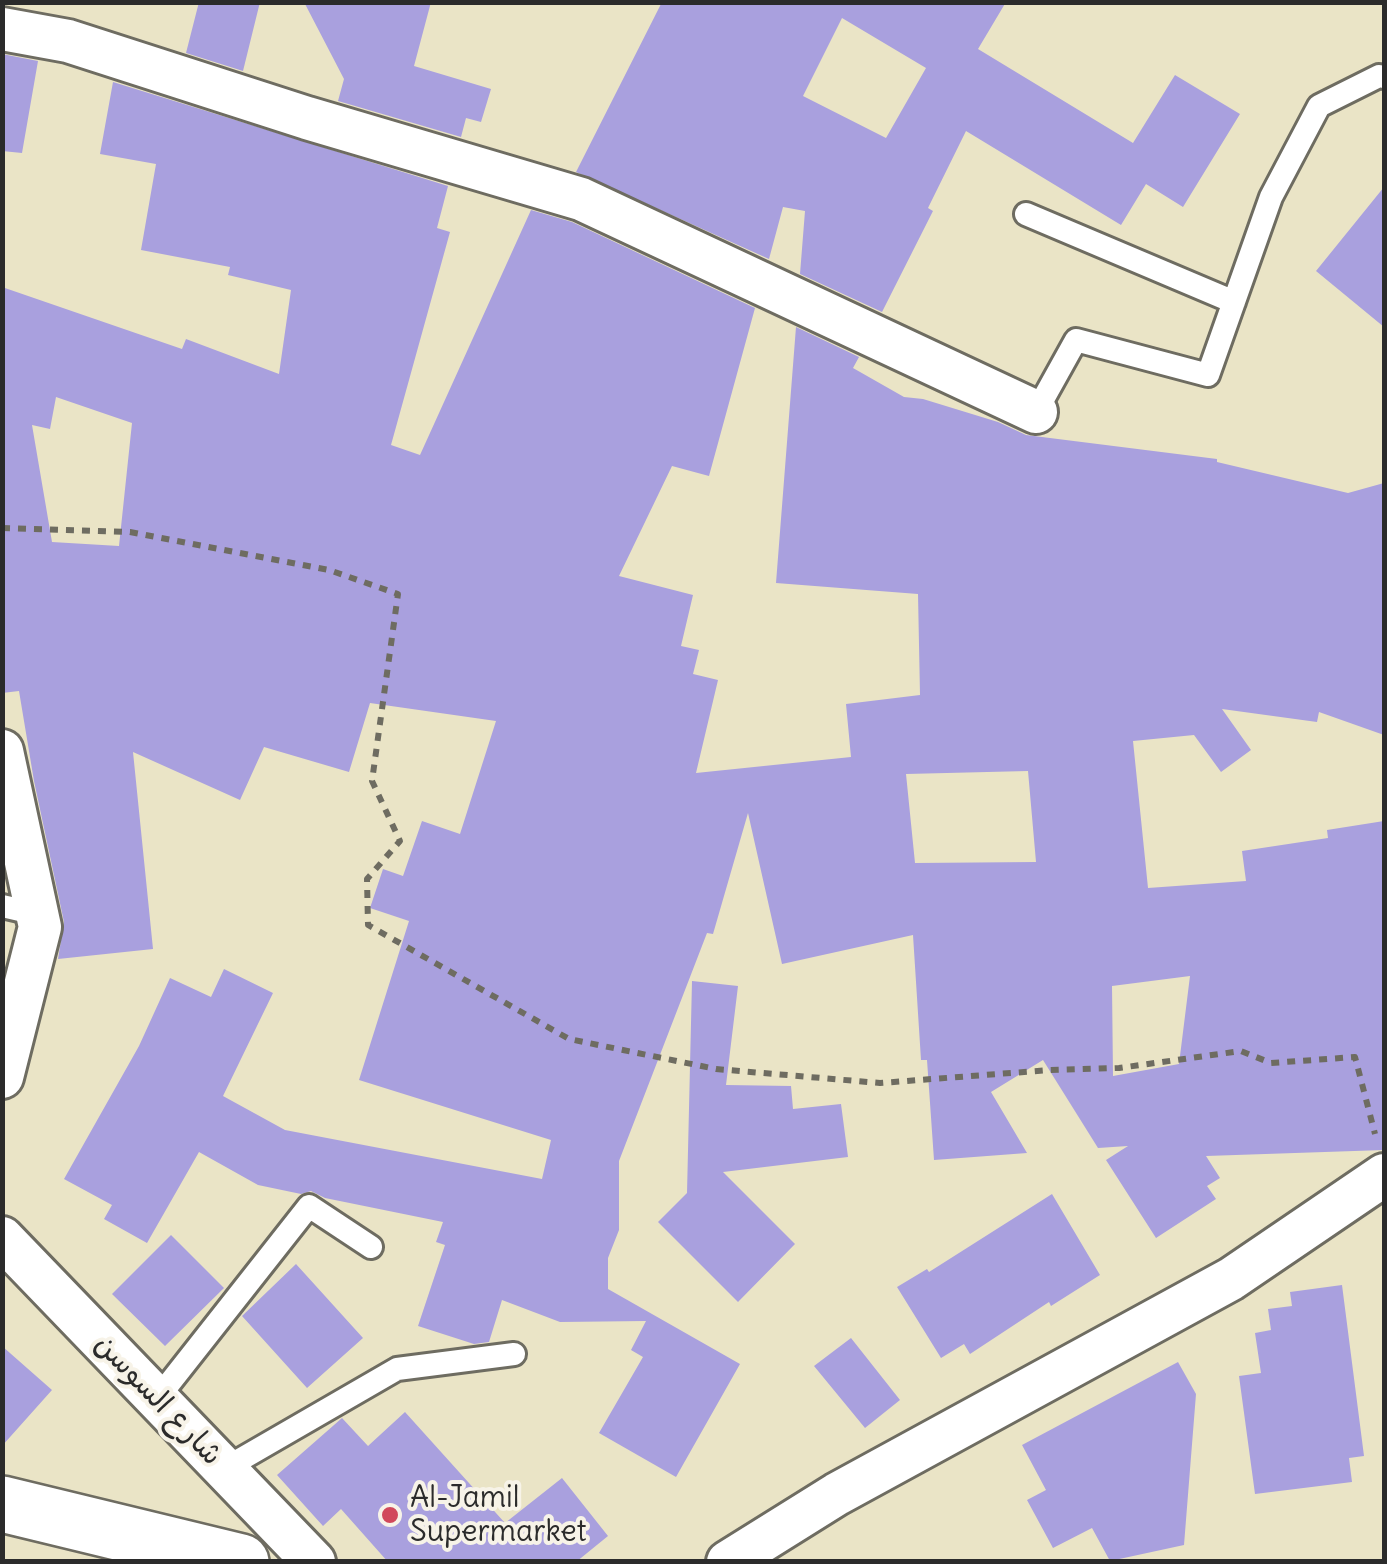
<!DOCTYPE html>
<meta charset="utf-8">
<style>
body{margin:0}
#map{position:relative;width:1387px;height:1564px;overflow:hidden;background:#eae4c6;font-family:Delius,sans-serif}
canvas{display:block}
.frame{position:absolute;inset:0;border:5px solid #2b2b2b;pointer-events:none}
</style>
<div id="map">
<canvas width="1387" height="1564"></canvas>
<div class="frame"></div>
</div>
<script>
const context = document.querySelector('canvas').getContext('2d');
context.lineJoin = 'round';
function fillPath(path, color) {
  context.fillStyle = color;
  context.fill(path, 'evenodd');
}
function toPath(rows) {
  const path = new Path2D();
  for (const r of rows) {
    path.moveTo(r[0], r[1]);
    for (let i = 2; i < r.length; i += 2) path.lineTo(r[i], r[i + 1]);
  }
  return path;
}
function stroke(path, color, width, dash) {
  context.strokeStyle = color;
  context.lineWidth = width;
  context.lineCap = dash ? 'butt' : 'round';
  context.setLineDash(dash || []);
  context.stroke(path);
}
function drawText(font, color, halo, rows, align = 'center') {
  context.font = font + ' Delius,"Playpen Sans Arabic",sans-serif';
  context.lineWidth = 8;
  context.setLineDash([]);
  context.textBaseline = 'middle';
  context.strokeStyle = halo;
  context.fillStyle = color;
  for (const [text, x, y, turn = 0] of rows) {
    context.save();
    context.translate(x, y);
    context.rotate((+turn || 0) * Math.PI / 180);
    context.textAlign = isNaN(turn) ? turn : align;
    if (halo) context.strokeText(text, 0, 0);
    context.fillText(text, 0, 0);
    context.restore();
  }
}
fillPath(toPath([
 [199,2,260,2,243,71,186,53],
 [304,2,431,2,414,66,491,89,481,122,466,118,461,137,338,101,344,79],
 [662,2,1006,2,978,49,1133,143,1175,75,1240,114,1183,207,1146,184,1121,225,966,131,928,208,933,211,882,312,800,274,805,211,783,207,769,259,576,172],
 [842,18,926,68,886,138,803,96],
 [2,54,38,61,22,153,2,151],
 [113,82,448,186,437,228,450,232,391,445,420,455,531,210,572,222,755,308,709,476,672,466,619,576,693,595,681,646,699,650,693,674,718,680,696,773,851,757,846,704,920,695,918,594,776,583,796,327,859,357,853,368,904,397,923,399,998,422,1026,435,1217,459,1217,462,1348,493,1384,483,1384,735,1319,712,1317,722,1222,709,1251,750,1221,772,1194,735,1133,741,1148,888,1246,881,1242,851,1328,838,1327,830,1384,821,1384,1150,1206,1156,1220,1178,1207,1186,1216,1199,1156,1238,1106,1160,1128,1146,1098,1148,1043,1060,991,1092,1027,1153,934,1160,927,1060,921,1060,913,935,782,964,748,813,713,934,707,933,619,1161,619,1230,608,1258,608,1289,740,1364,676,1477,599,1433,643,1357,631,1350,646,1321,560,1322,502,1300,489,1342,474,1344,418,1326,445,1245,436,1242,443,1222,325,1198,311,1191,301,1194,258,1185,199,1152,147,1243,104,1219,112,1205,64,1179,139,1046,170,978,211,997,224,969,273,993,223,1096,285,1130,542,1179,551,1140,359,1080,409,921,370,908,383,869,403,876,422,821,460,834,496,721,370,703,349,772,264,747,240,800,133,752,153,949,58,959,64,922,34,781,19,691,2,693,2,287,182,349,186,339,279,374,291,290,228,275,230,267,141,250,156,164,100,154],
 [56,397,132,423,119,546,52,542,32,425,50,429],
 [1028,771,1036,862,915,863,906,774],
 [1190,976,1179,1064,1113,1076,1112,986],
 [1384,187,1384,327,1316,271],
 [692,981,738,986,726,1085,791,1086,793,1109,841,1104,848,1157,723,1172,795,1244,738,1302,658,1222,687,1193],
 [1052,1194,1100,1275,1051,1306,1049,1302,970,1354,964,1344,941,1358,897,1287,927,1269,929,1272],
 [171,1235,224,1288,165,1346,112,1294],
 [296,1264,363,1338,307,1388,242,1316],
 [1342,1285,1364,1456,1349,1458,1352,1482,1255,1494,1239,1376,1261,1373,1255,1333,1271,1330,1268,1309,1292,1306,1290,1292],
 [851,1338,900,1400,865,1428,814,1366],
 [2,1346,52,1390,2,1446],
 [1178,1362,1196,1394,1184,1545,1110,1561,1092,1528,1053,1548,1027,1500,1046,1490,1022,1445],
 [405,1412,505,1523,562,1478,608,1536,576,1562,388,1562,341,1509,323,1526,277,1475,342,1418,368,1446]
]), '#a9a0de');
const lane = toPath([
 [1026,214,1234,302],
 [1036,412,1076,340,1208,375,1271,197,1319,106,1379,76,1384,77],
 [2,906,37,914],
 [157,1399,309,1206,371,1247],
 [224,1469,397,1369,514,1354]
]);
const street = toPath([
 [2,29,68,41,307,118,581,199,1036,412],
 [2,751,40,927,2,1077],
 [2,1238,314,1562],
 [728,1562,837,1494,1231,1279,1384,1175]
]);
const secondary = toPath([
 [2,1504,241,1562]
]);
stroke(lane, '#6e6c61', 28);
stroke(street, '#6e6c61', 48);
stroke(secondary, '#6e6c61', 60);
stroke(toPath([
 [2,528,130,532,329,570,398,594,372,781,400,841,367,879,368,925,569,1039,716,1069,880,1083,1050,1070,1119,1068,1241,1051,1271,1063,1355,1057,1375,1134]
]), '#6e6c61', 6, [8, 8]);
stroke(lane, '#fff', 22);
stroke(street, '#fff', 42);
stroke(secondary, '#fff', 55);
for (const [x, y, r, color] of [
 [390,1515,10,"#d1495b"]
]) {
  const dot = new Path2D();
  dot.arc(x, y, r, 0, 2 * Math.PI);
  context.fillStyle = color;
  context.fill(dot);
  stroke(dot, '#f7f3e8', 4);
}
drawText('30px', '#2b2b2b', '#f7f3e8', [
 ["شارع السوسن",158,1400,46]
]);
drawText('30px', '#2b2b2b', '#f7f3e8', [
 ["Al-Jamil",410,1498],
 ["Supermarket",410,1532]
], 'left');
</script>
